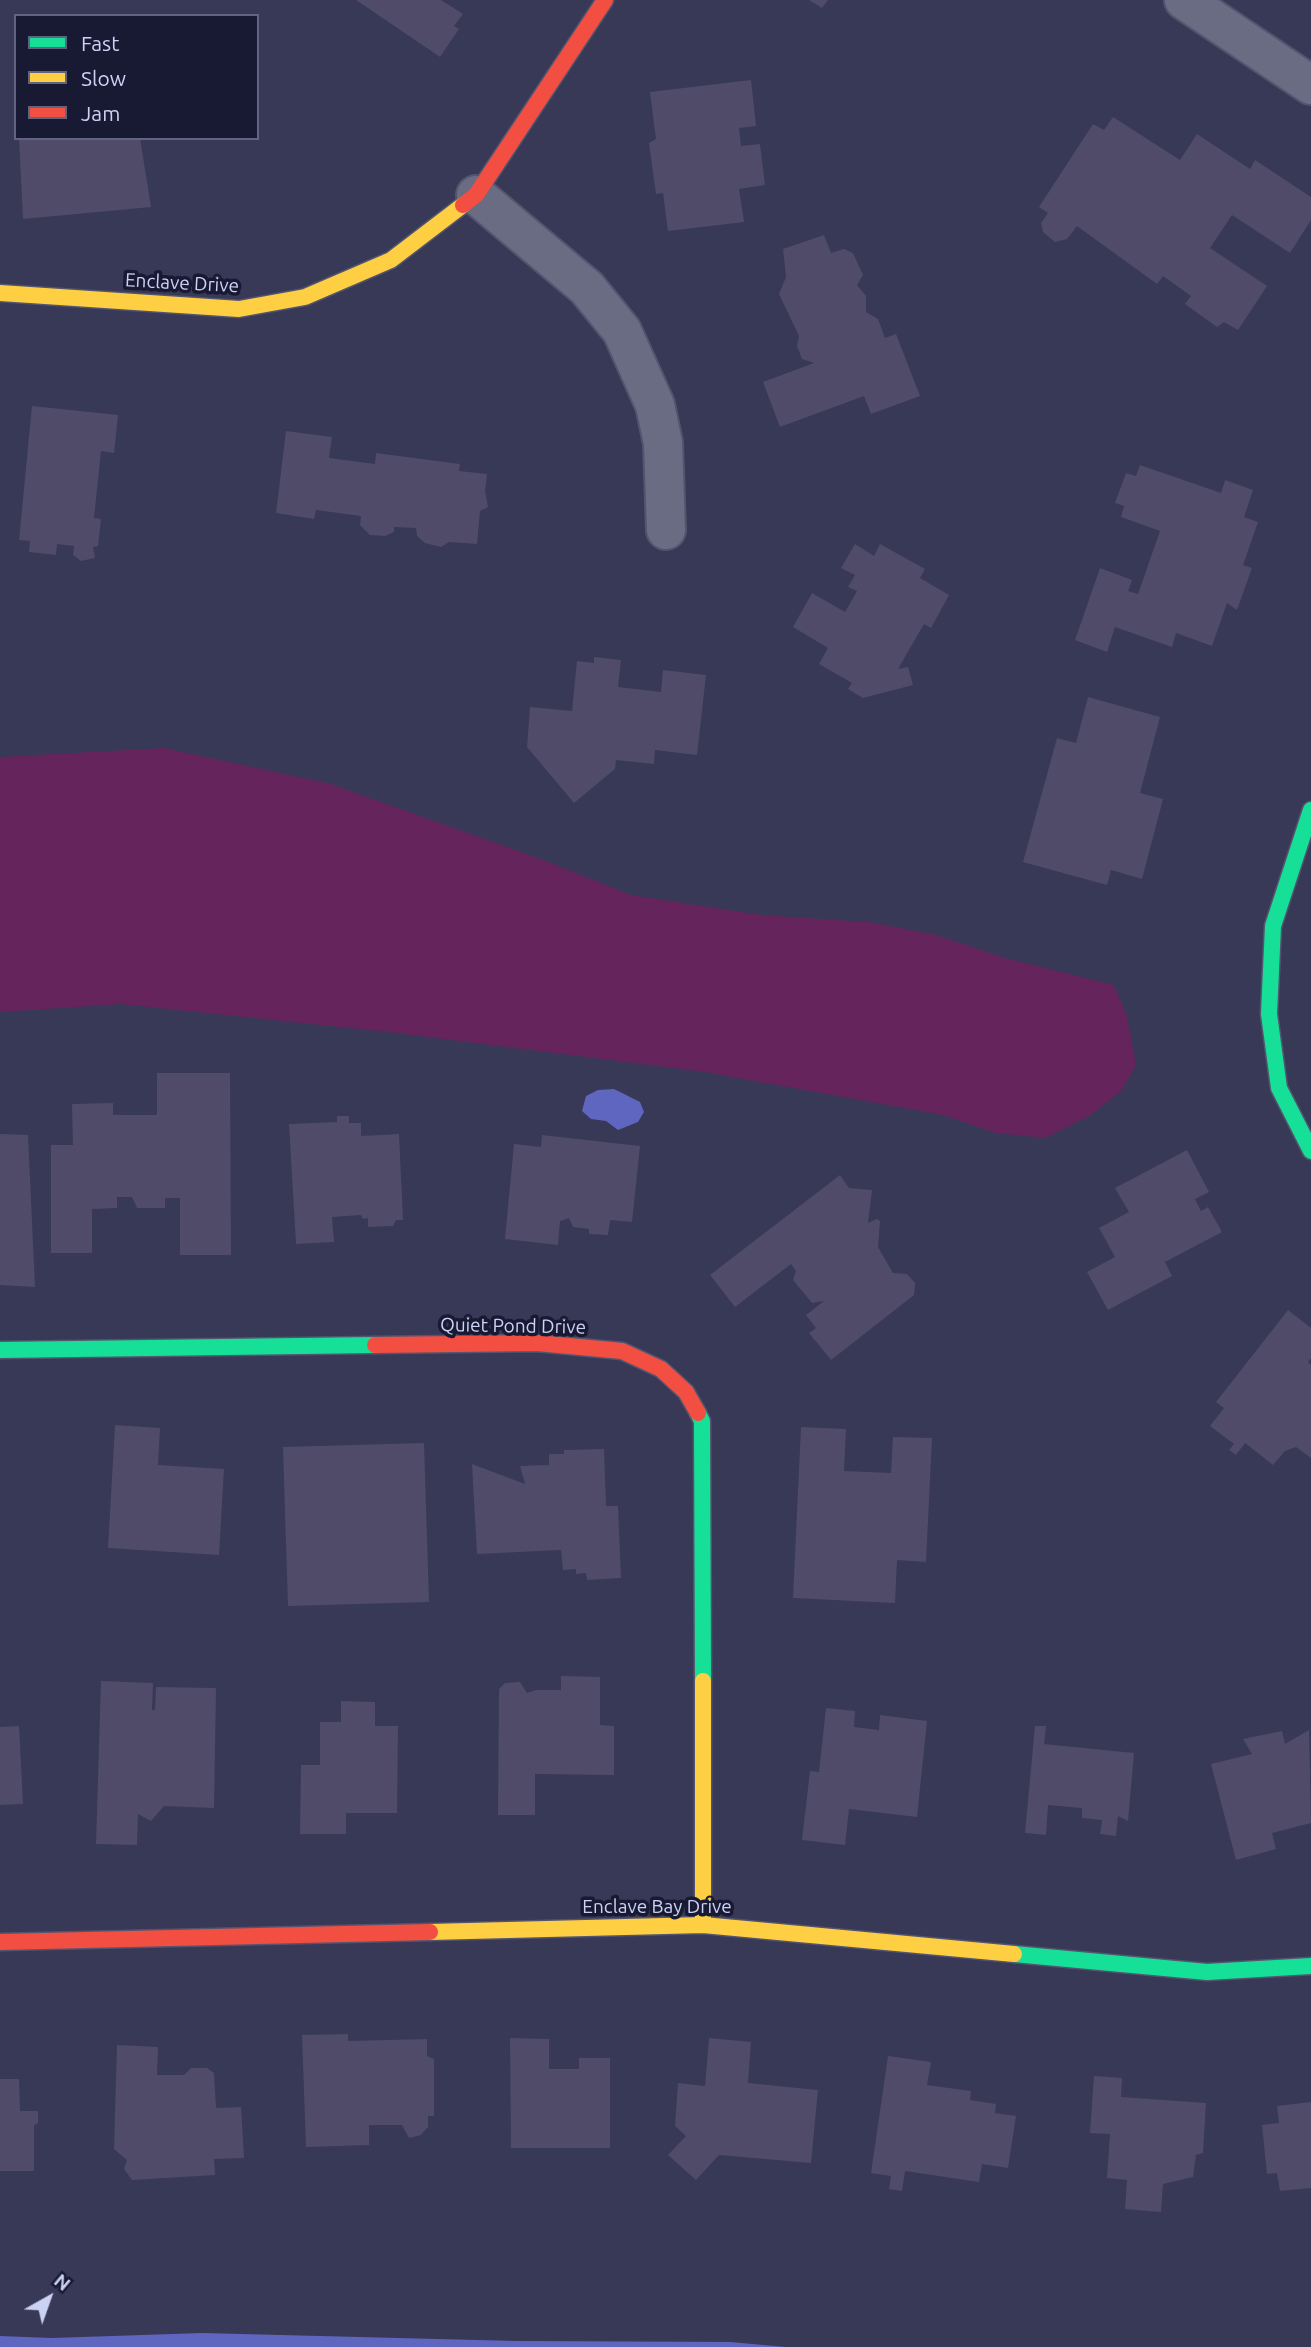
<!DOCTYPE html>
<style>
body{margin:0}
#map{position:relative;width:1311px;height:2347px;overflow:hidden;background:#373957;font-family:Ubuntu,sans-serif}
canvas{display:block}
.legend{position:absolute;left:14px;top:14px;width:245px;height:126px;box-sizing:border-box;background:#181a33;border:2px solid #606480;margin:0;padding:9px 12px;list-style:none;font-size:21px;color:#ccd2f4}
.legend li{display:flex;align-items:center;gap:14px;height:35px}
.legend b{width:35px;border:2px solid #606480}
.north{position:absolute;left:14px;top:2263px;width:70px;height:70px;-webkit-text-stroke:5px #181a33;paint-order:stroke;rotate:40deg;font-size:19px;font-weight:700;line-height:28px;text-align:center;color:#ccd2f4}
.north::after{content:'';display:block;margin:auto;width:24px;height:32px;background:#ccd2f4;clip-path:polygon(50% 0,100% 100%,50% 72%,0 100%)}
</style>
<div id="map">
<canvas width="1311" height="2347"></canvas>
<ul class="legend">
<li><b style="height:9px;background:#16e098"></b>Fast</li>
<li><b style="height:9px;background:#ffcf43"></b>Slow</li>
<li><b style="height:9px;background:#f24e42"></b>Jam</li>
</ul>
<div class="north">N</div>
</div>
<script>
const context = document.querySelector('canvas').getContext('2d');
context.lineJoin = 'round';
function fillPath(path, color) {
  context.fillStyle = color;
  context.fill(path, 'evenodd');
}
function toPath(rows) {
  const path = new Path2D();
  for (const r of rows) {
    path.moveTo(r[0], r[1]);
    for (let i = 2; i < r.length; i += 2) path.lineTo(r[i], r[i + 1]);
  }
  return path;
}
function stroke(path, color, width, dash) {
  context.strokeStyle = color;
  context.lineWidth = width;
  context.lineCap = dash ? 'butt' : 'round';
  context.setLineDash(dash || []);
  context.stroke(path);
}
function drawText(font, color, halo, rows, align = 'center') {
  context.font = font + ' Ubuntu,sans-serif';
  context.lineWidth = 7;
  context.setLineDash([]);
  context.textBaseline = 'middle';
  context.strokeStyle = halo;
  context.fillStyle = color;
  for (const [text, x, y, turn = 0] of rows) {
    context.save();
    context.translate(x, y);
    context.rotate((+turn || 0) * Math.PI / 180);
    context.textAlign = isNaN(turn) ? turn : align;
    if (halo) context.strokeText(text, 0, 0);
    context.fillText(text, 0, 0);
    context.restore();
  }
}
fillPath(toPath([
 [164,748,331,784,546,861,631,895,761,915,869,922,936,935,1005,958,1114,985,1127,1017,1136,1065,1121,1091,1089,1116,1045,1138,996,1133,943,1115,705,1072,388,1032,120,1004,0,1012,0,757]
]), '#65255c');
fillPath(toPath([
 [614,1089,640,1102,644,1112,638,1122,618,1130,606,1121,591,1119,582,1111,586,1096,598,1090],
 [202,2333,517,2341,730,2342,786,2347,0,2347,0,2336,52,2338]
]), '#5f66bf');
fillPath(toPath([
 [356,0,441,0,463,14,454,26,459,29,440,57],
 [809,0,828,0,822,8],
 [751,80,756,126,739,128,741,146,760,144,765,185,739,189,744,222,668,231,663,193,656,194,649,143,656,139,650,92],
 [1113,117,1180,160,1197,134,1250,169,1255,160,1311,197,1311,220,1290,253,1232,215,1210,248,1267,286,1238,330,1224,322,1217,327,1185,304,1191,296,1163,276,1157,284,1077,226,1067,239,1055,242,1043,232,1041,223,1048,213,1039,207,1093,124,1104,130],
 [19,138,140,138,151,207,23,219],
 [824,235,831,253,844,249,853,253,863,275,857,285,866,296,866,312,878,319,885,338,896,334,920,396,871,414,864,396,780,427,763,382,814,363,802,359,797,346,799,336,779,294,786,277,783,249],
 [32,406,118,415,114,453,101,451,94,518,101,519,98,546,93,547,95,558,81,561,73,555,74,546,57,544,56,555,29,552,30,541,19,540],
 [286,431,332,437,329,458,375,464,376,453,460,464,459,471,487,474,485,491,488,507,480,511,477,544,449,542,441,547,425,543,417,536,416,528,394,527,394,532,385,536,370,535,360,525,361,516,316,510,314,519,276,513],
 [1140,465,1221,493,1225,480,1253,490,1244,517,1258,522,1243,565,1252,568,1237,610,1227,603,1212,646,1176,633,1172,647,1115,627,1107,652,1075,640,1100,568,1132,580,1128,591,1138,594,1160,531,1121,517,1124,506,1115,503,1126,473,1136,476],
 [855,544,874,556,880,544,925,569,920,578,949,595,931,628,924,624,898,669,908,667,913,685,863,698,848,689,852,683,819,664,828,648,793,627,812,593,845,612,857,591,848,587,855,575,841,568],
 [594,657,621,660,618,687,661,692,663,670,706,675,697,755,655,750,654,764,616,760,615,769,574,803,527,747,530,707,572,711,577,661,594,663],
 [1088,697,1160,717,1140,793,1163,799,1142,879,1111,870,1107,885,1023,862,1057,738,1076,743],
 [157,1073,230,1073,231,1255,180,1255,180,1198,165,1198,165,1208,137,1208,132,1197,117,1197,117,1208,92,1209,92,1253,51,1253,51,1145,73,1145,72,1104,113,1103,113,1115,157,1115],
 [337,1116,349,1116,349,1123,361,1123,361,1136,399,1134,403,1220,396,1220,393,1226,368,1227,368,1218,363,1219,361,1215,332,1217,334,1242,296,1244,289,1124,337,1122],
 [0,1134,28,1135,35,1287,0,1285],
 [542,1135,640,1146,632,1222,610,1220,608,1235,589,1234,589,1229,573,1227,569,1218,560,1221,558,1245,505,1239,514,1144,541,1147],
 [1187,1150,1209,1192,1195,1199,1201,1211,1208,1207,1222,1232,1165,1262,1172,1276,1108,1310,1087,1272,1115,1257,1099,1228,1129,1212,1115,1188],
 [840,1175,849,1188,872,1190,868,1223,877,1219,880,1221,878,1247,893,1273,907,1274,915,1283,914,1295,831,1360,809,1333,816,1328,806,1315,824,1301,812,1303,793,1280,796,1271,791,1264,735,1307,710,1275],
 [1288,1310,1311,1328,1311,1358,1308,1362,1311,1365,1311,1458,1296,1447,1285,1451,1273,1465,1245,1443,1236,1455,1229,1450,1234,1444,1210,1426,1224,1408,1216,1402],
 [115,1425,160,1428,158,1465,224,1469,219,1555,108,1548],
 [801,1427,846,1429,844,1471,891,1473,893,1437,932,1438,926,1562,897,1560,895,1603,793,1598],
 [424,1443,429,1602,288,1606,283,1447],
 [604,1449,606,1506,618,1506,621,1578,587,1580,586,1573,576,1574,576,1569,563,1570,561,1550,477,1554,472,1464,525,1484,520,1466,549,1465,549,1454,564,1454,564,1450],
 [561,1676,600,1677,600,1725,614,1726,614,1775,535,1774,535,1815,498,1815,499,1689,505,1683,520,1682,527,1693,536,1690,561,1690],
 [101,1681,153,1683,152,1710,155,1710,156,1687,216,1688,214,1808,164,1806,151,1821,138,1814,137,1845,96,1844],
 [341,1701,375,1702,375,1726,398,1726,397,1813,346,1813,346,1834,300,1834,301,1765,320,1765,320,1722,341,1722],
 [826,1708,855,1711,854,1727,879,1730,880,1715,927,1721,917,1817,849,1809,845,1845,802,1840,810,1771,819,1772],
 [19,1726,23,1804,0,1805,0,1727],
 [1035,1726,1046,1726,1044,1744,1134,1753,1128,1821,1118,1816,1116,1836,1100,1834,1102,1820,1082,1818,1082,1808,1048,1805,1046,1835,1025,1833],
 [1309,1730,1311,1823,1272,1833,1276,1849,1236,1860,1211,1764,1252,1754,1243,1739,1282,1731,1285,1744],
 [348,2034,348,2041,427,2039,427,2056,434,2059,434,2116,428,2116,428,2127,421,2135,409,2138,402,2125,369,2125,369,2145,306,2147,302,2035],
 [510,2038,549,2039,549,2069,579,2069,579,2058,610,2058,610,2148,511,2148],
 [709,2038,751,2042,748,2083,818,2090,811,2163,719,2155,696,2180,668,2155,686,2136,675,2126,678,2083,705,2086],
 [117,2045,158,2047,157,2075,184,2075,191,2068,207,2068,214,2073,216,2108,241,2107,244,2158,214,2159,215,2175,132,2180,124,2169,127,2160,114,2149],
 [888,2056,931,2062,927,2085,971,2091,970,2100,996,2104,995,2113,1016,2116,1008,2168,982,2164,979,2182,905,2171,902,2191,889,2189,891,2176,871,2173],
 [1094,2076,1122,2078,1121,2097,1206,2103,1203,2153,1196,2155,1193,2177,1163,2184,1161,2212,1125,2209,1127,2180,1107,2178,1110,2134,1090,2133],
 [0,2079,19,2079,20,2111,38,2111,38,2123,34,2125,34,2171,0,2171],
 [1311,2102,1311,2188,1280,2191,1277,2173,1267,2174,1262,2125,1279,2123,1277,2106]
]), '#504b69');
const street = toPath([
 [1184,0,1311,85],
 [476,195,587,288,622,331,655,405,663,443,666,530]
]);
const fast = toPath([
 [1311,810,1273,926,1269,1014,1279,1088,1311,1151],
 [0,1350,375,1345],
 [698,1413,702,1421,703,1681],
 [1014,1954,1207,1972,1311,1966]
]);
const slow = toPath([
 [0,293,239,309,305,297,391,260,463,205],
 [703,1681,703,1925],
 [430,1932,703,1925,1014,1954]
]);
const jam = toPath([
 [463,205,476,195,605,0],
 [375,1345,537,1343,622,1351,661,1369,686,1392,698,1413],
 [0,1942,430,1932]
]);
stroke(street, '#53556f', 42);
stroke(fast, '#53556f', 19);
stroke(slow, '#53556f', 19);
stroke(jam, '#53556f', 19);
stroke(street, '#696c82', 38);
stroke(fast, '#16e098', 16);
stroke(slow, '#ffcf43', 16);
stroke(jam, '#f24e42', 16);
drawText('19px', '#ccd2f4', '#181a33', [
 ["Enclave Drive",182,283,3],
 ["Quiet Pond Drive",513,1326,1],
 ["Enclave Bay Drive",657,1907]
]);
</script>
